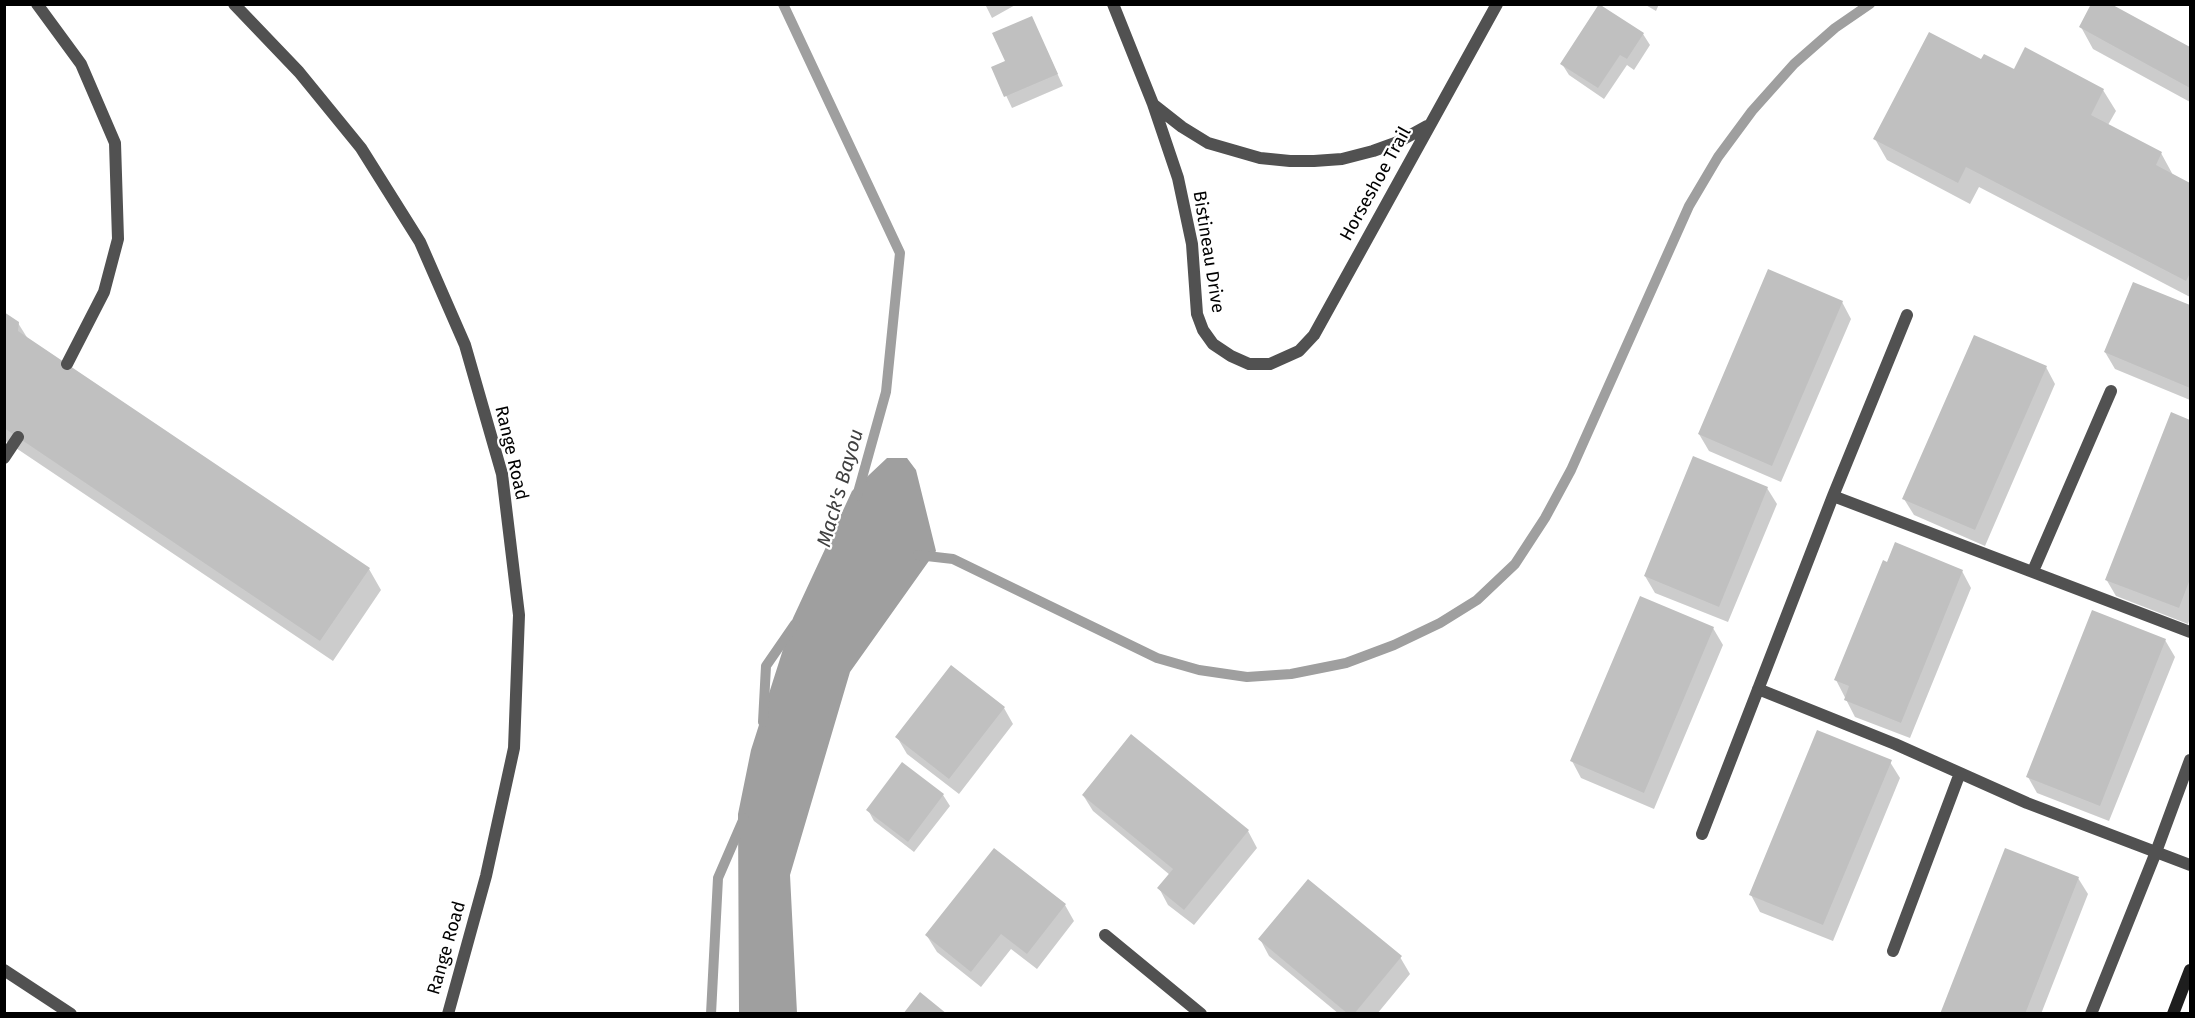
<!DOCTYPE html>
<style>
body{margin:0}
#map{position:relative;width:2195px;height:1018px;overflow:hidden;background:#fff;font-family:"Fira Sans",sans-serif}
canvas{display:block}
.frame{position:absolute;inset:0;border:6px solid #000;pointer-events:none}
</style>
<div id="map">
<canvas width="2195" height="1018"></canvas>
<div class="frame"></div>
</div>
<script>
const context = document.querySelector('canvas').getContext('2d');
context.lineJoin = 'round';
function fillPath(path, color) {
  context.fillStyle = color;
  context.fill(path, 'evenodd');
}
function toPath(rows) {
  const path = new Path2D();
  for (const r of rows) {
    path.moveTo(r[0], r[1]);
    for (let i = 2; i < r.length; i += 2) path.lineTo(r[i], r[i + 1]);
  }
  return path;
}
function stroke(path, color, width, dash) {
  context.strokeStyle = color;
  context.lineWidth = width;
  context.lineCap = dash ? 'butt' : 'round';
  context.setLineDash(dash || []);
  context.stroke(path);
}
function drawText(font, color, halo, rows, align = 'center') {
  context.font = font + ' "Fira Sans",sans-serif';
  context.lineWidth = 4.5;
  context.setLineDash([]);
  context.textBaseline = 'middle';
  context.strokeStyle = halo;
  context.fillStyle = color;
  for (const [text, x, y, turn = 0] of rows) {
    context.save();
    context.translate(x, y);
    context.rotate((+turn || 0) * Math.PI / 180);
    context.textAlign = isNaN(turn) ? turn : align;
    if (halo) context.strokeText(text, 0, 0);
    context.fillText(text, 0, 0);
    context.restore();
  }
}
fillPath(toPath([
 [887,458,907,458,916,470,936,551,850,672,790,875,797,1013,739,1013,738,814,751,750,793,618,852,491]
]), '#9f9f9f');
fillPath(toPath([
 [985,4,1017,4,992,18],
 [1644,4,1659,4,1656,11],
 [2108,4,2190,49,2190,102,2093,49,2081,27],
 [1032,18,1063,86,1012,108,993,68,1007,62],
 [1643,34,1650,45,1634,70,1627,65,1604,99,1569,75,1562,64],
 [1982,61,2014,71,2103,90,2116,111,2108,125,2161,153,2173,175,2190,185,2190,297,1979,187,1970,204,1887,160,1875,139],
 [2134,284,2190,307,2190,400,2115,369,2105,352],
 [1842,302,1851,319,1781,482,1709,451,1699,434],
 [4,314,18,323,28,339,369,569,381,590,333,661,4,440],
 [2046,367,2055,384,1985,546,1914,515,1904,499],
 [2172,414,2190,422,2190,618,2188,624,2116,596,2106,579],
 [1767,488,1777,504,1728,622,1655,593,1645,576],
 [1962,571,1971,588,1910,738,1855,717,1836,680],
 [1713,628,1723,645,1654,809,1581,778,1572,761],
 [2165,640,2175,657,2109,821,2037,793,2028,777],
 [1004,708,1013,724,959,794,907,754,897,737],
 [1890,762,1900,778,1833,941,1760,912,1751,895],
 [943,795,950,806,914,852,874,821,868,810],
 [1083,795,1248,831,1257,848,1194,925,1168,905,1159,888,1170,875,1093,811],
 [2078,878,2088,894,2041,1014,1941,1014],
 [1065,905,1074,921,1037,969,1011,949,981,987,937,952,927,936],
 [1260,939,1400,957,1410,974,1377,1014,1339,1014,1269,956]
]), '#0003');
stroke(toPath([
 [783,4,900,253,886,392,857,496],
 [918,555,953,559,1157,658,1199,670,1247,677,1291,674,1346,663,1394,645,1440,623,1477,600,1515,564,1545,518,1571,470,1689,206,1718,157,1752,111,1794,64,1835,28,1870,4],
 [763,722,766,666,795,624],
 [711,1014,718,878,744,818]
]), '#9f9f9f', 10);
fillPath(toPath([
 [1599,4,1644,33,1627,59,1620,55,1598,88,1560,64],
 [2091,4,2111,4,2190,47,2190,88,2079,27],
 [1032,16,1058,74,1004,97,991,67,1005,61,992,33],
 [1929,32,1981,59,1984,54,2014,69,2025,47,2104,89,2091,115,2162,152,2156,165,2190,183,2190,273,2186,281,1966,167,1958,183,1873,139],
 [1768,269,1843,301,1772,466,1698,434],
 [2133,282,2190,305,2190,388,2104,352],
 [4,312,19,322,18,331,370,568,320,641,4,428],
 [1974,335,2047,366,1975,530,1902,499],
 [2171,412,2190,420,2190,579,2179,608,2105,580],
 [1693,456,1768,487,1719,607,1644,576],
 [1895,542,1963,570,1901,723,1844,700,1849,686,1834,680,1883,560,1887,562],
 [1640,596,1714,627,1644,793,1570,761],
 [2092,610,2166,639,2100,806,2026,777],
 [951,665,1005,707,949,779,895,737],
 [1817,730,1892,760,1823,925,1749,895],
 [1131,734,1249,830,1184,910,1157,888,1173,869,1082,795],
 [902,762,944,794,908,842,866,810],
 [994,848,1066,904,1027,954,1001,934,971,972,925,935],
 [2005,848,2079,877,2025,1014,1940,1014],
 [1308,879,1402,956,1354,1014,1348,1014,1258,939],
 [920,992,947,1014,903,1014]
]), '#c0c0c0');
stroke(toPath([
 [37,4,81,64,115,143,118,239,104,292,67,364],
 [4,458,18,437],
 [1833,496,2190,632],
 [2033,571,2111,391],
 [1758,689,1895,744,2027,803,2190,865],
 [1702,834,1833,496,1907,315],
 [1893,951,1960,773],
 [4,970,71,1014],
 [2091,1014,2156,852,2190,760]
]), '#515151', 12);
stroke(toPath([
 [234,4,299,72,361,148,420,242,465,345,502,474,519,615,514,748,486,876,448,1014],
 [1113,4,1153,104,1178,178,1192,244,1197,314,1203,330,1213,344,1231,356,1249,364,1270,364,1299,351,1314,335,1497,4],
 [1154,105,1182,127,1208,143,1260,158,1290,161,1314,161,1342,159,1373,151,1398,142,1427,126],
 [1105,935,1201,1014]
]), '#515151', 12);
stroke(toPath([
 [2173,1014,2190,970]
]), '#1e1e1e', 12);
drawText('18px', '#000', '#fff', [
 ["Horseshoe Trail",1376,184,-61],
 ["Bistineau Drive",1208,252,81],
 ["Range Road",511,453,77],
 ["Range Road",447,948,-74]
]);
drawText('italic 20px', '#404040', '#fff', [
 ["Mack's Bayou",841,488,-74]
]);
</script>
